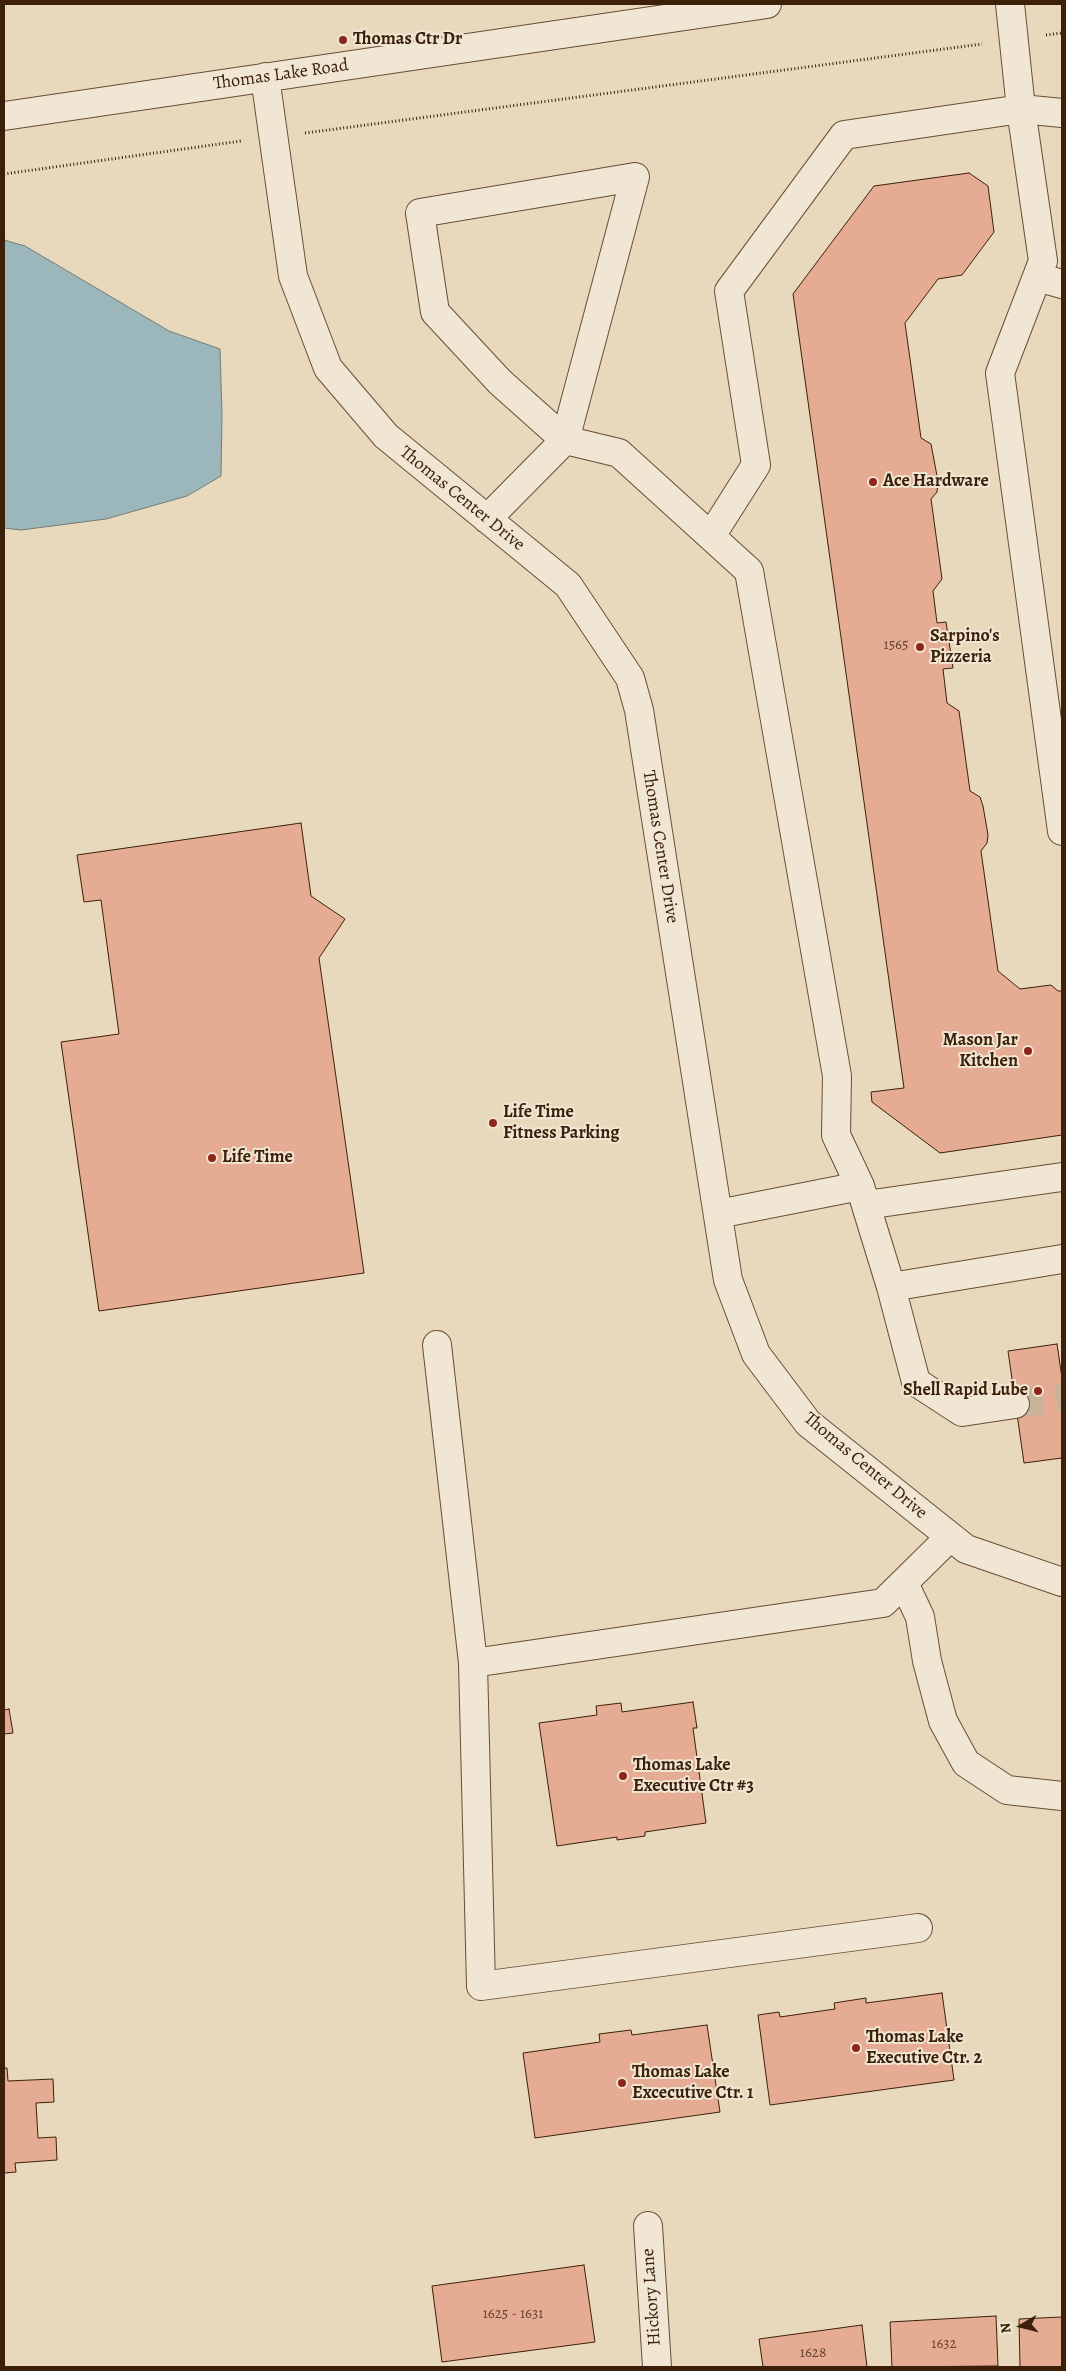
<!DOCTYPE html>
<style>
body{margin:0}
#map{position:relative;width:1066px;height:2371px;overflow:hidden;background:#e8d8bc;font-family:Alegreya,serif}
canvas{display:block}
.frame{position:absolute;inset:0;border:5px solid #3c2009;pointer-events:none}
.north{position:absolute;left:996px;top:2301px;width:50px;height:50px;-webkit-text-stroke:4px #f0e6d3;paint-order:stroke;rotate:262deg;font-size:14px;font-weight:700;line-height:20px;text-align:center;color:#3c2009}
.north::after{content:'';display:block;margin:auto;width:18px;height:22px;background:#3c2009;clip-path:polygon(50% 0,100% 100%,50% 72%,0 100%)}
</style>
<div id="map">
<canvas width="1066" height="2371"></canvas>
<div class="frame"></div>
<div class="north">N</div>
</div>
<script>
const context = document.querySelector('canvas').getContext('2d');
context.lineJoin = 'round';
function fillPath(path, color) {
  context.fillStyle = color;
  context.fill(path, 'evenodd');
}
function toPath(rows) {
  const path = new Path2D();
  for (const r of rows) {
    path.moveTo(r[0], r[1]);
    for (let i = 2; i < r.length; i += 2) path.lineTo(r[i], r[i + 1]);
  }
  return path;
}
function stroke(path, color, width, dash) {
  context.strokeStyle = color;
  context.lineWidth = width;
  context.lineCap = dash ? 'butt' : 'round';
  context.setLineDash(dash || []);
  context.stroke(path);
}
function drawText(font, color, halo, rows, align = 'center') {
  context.font = font + ' Alegreya,serif';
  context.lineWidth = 4;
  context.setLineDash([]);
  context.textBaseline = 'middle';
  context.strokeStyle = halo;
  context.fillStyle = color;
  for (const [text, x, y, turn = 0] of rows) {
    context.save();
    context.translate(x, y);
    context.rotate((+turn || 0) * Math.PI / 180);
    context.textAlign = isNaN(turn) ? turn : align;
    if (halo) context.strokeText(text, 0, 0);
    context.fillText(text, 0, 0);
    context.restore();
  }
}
const water = toPath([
 [4,240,25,246,169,331,220,349,222,415,221,476,187,496,106,519,21,530,4,528,4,240]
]);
fillPath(water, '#9cb7bc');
stroke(water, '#767b74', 1);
const building = toPath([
 [969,173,988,186,994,232,962,275,938,279,905,323,921,438,931,444,938,481,937,492,931,499,942,579,933,591,937,623,946,622,953,668,943,669,947,703,959,711,970,791,980,797,983,806,988,835,987,843,981,851,998,971,1020,989,1051,985,1058,991,1062,991,1062,1135,940,1153,872,1102,871,1092,904,1088,793,294,874,186,969,173],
 [301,823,311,896,345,919,319,958,364,1273,99,1311,61,1042,119,1034,101,900,84,902,77,855,301,823],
 [1057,1344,1062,1378,1062,1458,1024,1463,1008,1351,1057,1344],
 [693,1702,697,1728,693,1728,706,1823,645,1832,645,1836,617,1840,617,1837,557,1846,539,1723,597,1715,596,1706,621,1703,622,1712,693,1702],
 [9,1709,13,1733,4,1734,4,1710,9,1709],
 [942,1993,954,2080,770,2105,758,2015,779,2012,780,2017,835,2009,834,2003,866,1998,866,2003,942,1993],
 [707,2025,720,2112,535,2138,523,2053,600,2042,599,2034,631,2030,632,2035,707,2025],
 [4,2068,7,2068,8,2081,53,2079,54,2102,36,2103,38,2138,56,2137,57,2160,15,2163,16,2172,4,2173,4,2068],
 [584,2265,595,2342,442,2362,432,2286,584,2265],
 [996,2316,998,2366,892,2367,890,2322,996,2316],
 [1062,2317,1062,2367,1020,2367,1019,2319,1062,2317],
 [862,2325,867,2367,763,2367,759,2339,862,2325]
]);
fillPath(building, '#e6ac93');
stroke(building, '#3c2009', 1);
stroke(toPath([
 [1015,1404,1062,1398]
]), '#c6b398', 28, [28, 14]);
const minor = toPath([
 [265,77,293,276,328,368,386,436,568,585,630,678,639,710,728,1280,756,1354,808,1423,966,1549,1062,1582],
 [1062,113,1021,109,1043,261,1000,373,1062,831],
 [4,116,767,4],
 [635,177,565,440,500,382,435,312,420,213,635,177],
 [1037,277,1062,284],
 [487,519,565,440,619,453,749,571,837,1076,836,1135,860,1186,718,1214],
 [711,536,756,465,729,291,844,135,1021,109,1010,4],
 [860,1186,891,1287,1062,1259],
 [866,1205,1062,1177],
 [891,1287,916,1382,962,1412,1015,1404],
 [437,1345,473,1663,481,1986,918,1928],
 [904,1583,920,1617,927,1661,943,1721,966,1763,1007,1790,1062,1796],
 [473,1663,883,1603,950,1537],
 [648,2226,657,2367]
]);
stroke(minor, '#674e36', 30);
stroke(toPath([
 [1046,35,1062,33],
 [305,133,982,44],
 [4,174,241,141]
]), '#3c2009', 3, [1, 2.5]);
stroke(minor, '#f0e6d3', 28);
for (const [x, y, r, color] of [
 [343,40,5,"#8f2418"],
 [873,482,5,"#8f2418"],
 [920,647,5,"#8f2418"],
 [1028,1051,5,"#8f2418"],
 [493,1123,5,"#8f2418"],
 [212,1158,5,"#8f2418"],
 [1038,1391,5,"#8f2418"],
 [623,1776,5,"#8f2418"],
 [856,2048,5,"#8f2418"],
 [622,2083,5,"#8f2418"]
]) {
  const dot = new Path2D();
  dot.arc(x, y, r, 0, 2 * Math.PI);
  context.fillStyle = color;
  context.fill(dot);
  stroke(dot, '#f0e6d3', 2);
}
drawText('15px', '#66432c', null, [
 ["1565",896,645],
 ["1625 - 1631",513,2314],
 ["1632",944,2344],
 ["1628",813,2353]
]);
drawText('bold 18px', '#3c2009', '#f0e6d3', [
 ["Thomas Ctr Dr",353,40],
 ["Ace Hardware",883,482],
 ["Sarpino's",930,637],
 ["Pizzeria",930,658],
 ["Mason Jar",1018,1041,"right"],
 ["Kitchen",1018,1062,"right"],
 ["Life Time",503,1113],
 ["Fitness Parking",503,1134],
 ["Life Time",222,1158],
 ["Shell Rapid Lube",1028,1391,"right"],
 ["Thomas Lake",633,1766],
 ["Executive Ctr #3",633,1787],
 ["Thomas Lake",866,2038],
 ["Executive Ctr. 2",866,2059],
 ["Thomas Lake",632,2073],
 ["Excecutive Ctr. 1",632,2094]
], 'left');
drawText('18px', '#3c2009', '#f0e6d3', [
 ["Thomas Lake Road",281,75,-8],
 ["Thomas Center Drive",462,499,39],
 ["Thomas Center Drive",660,847,81],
 ["Thomas Center Drive",865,1466,40],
 ["Hickory Lane",652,2297,-94]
]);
</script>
